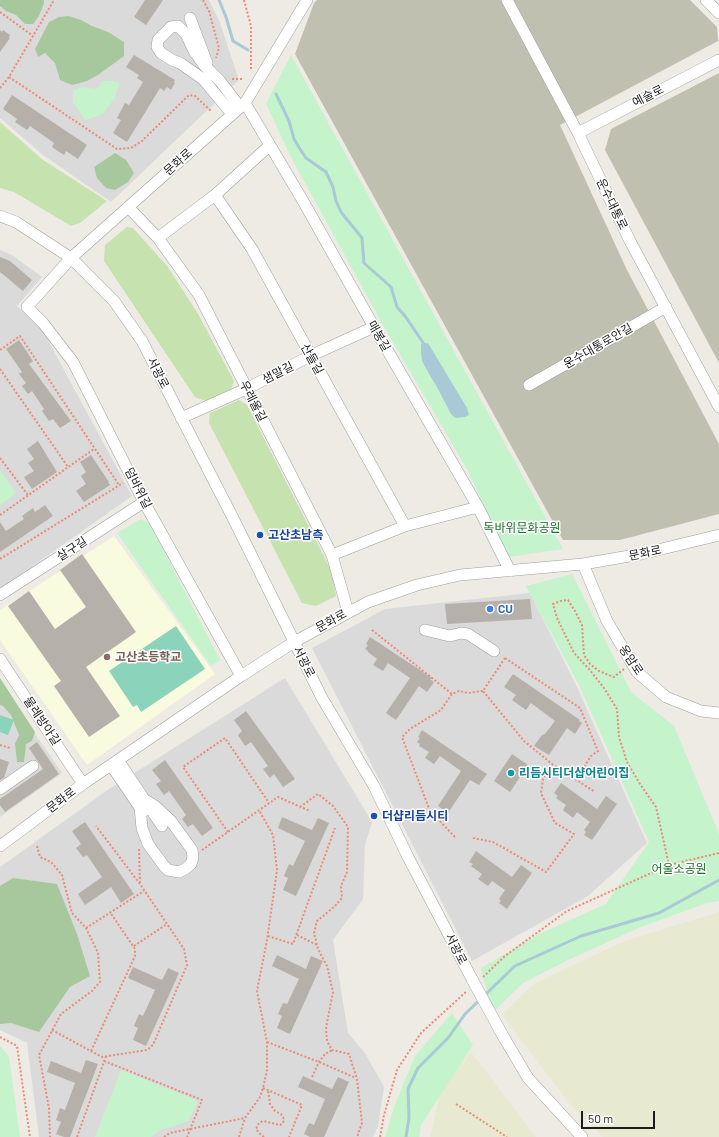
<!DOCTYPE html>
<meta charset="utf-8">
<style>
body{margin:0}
#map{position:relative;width:719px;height:1137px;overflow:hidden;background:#edebe4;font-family:Barlow,sans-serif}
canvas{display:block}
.scale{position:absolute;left:581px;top:1111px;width:74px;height:18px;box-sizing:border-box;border:2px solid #1d1d1d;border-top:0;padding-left:5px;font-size:12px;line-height:14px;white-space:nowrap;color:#1d1d1d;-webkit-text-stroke:3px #fff;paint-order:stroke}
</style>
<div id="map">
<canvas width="719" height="1137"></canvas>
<div class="scale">50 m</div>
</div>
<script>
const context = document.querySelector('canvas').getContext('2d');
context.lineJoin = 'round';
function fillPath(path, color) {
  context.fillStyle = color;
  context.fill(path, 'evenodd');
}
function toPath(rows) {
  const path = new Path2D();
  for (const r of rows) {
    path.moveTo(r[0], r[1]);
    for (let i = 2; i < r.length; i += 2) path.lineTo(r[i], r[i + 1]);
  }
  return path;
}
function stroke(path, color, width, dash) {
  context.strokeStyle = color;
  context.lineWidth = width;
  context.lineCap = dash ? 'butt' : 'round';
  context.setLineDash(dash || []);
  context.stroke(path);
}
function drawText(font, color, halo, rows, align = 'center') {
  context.font = font + ' Barlow,"Noto Sans KR",sans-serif';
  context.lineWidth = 3;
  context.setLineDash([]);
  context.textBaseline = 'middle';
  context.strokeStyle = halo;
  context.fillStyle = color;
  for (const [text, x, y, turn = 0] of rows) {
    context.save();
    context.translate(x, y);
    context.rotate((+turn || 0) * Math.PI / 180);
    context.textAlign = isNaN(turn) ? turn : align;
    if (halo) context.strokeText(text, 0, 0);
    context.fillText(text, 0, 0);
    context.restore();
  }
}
fillPath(toPath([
 [0,0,209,0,219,20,239,80,111,202,43,155,0,118],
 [0,250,12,255,42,277,17,306,42,329,132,496,0,589],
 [530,593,577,687,647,843,588,896,472,961,312,648,385,609],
 [285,678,372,822,365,845,363,899,333,940,348,1033,365,1053,384,1087,378,1126,373,1137,39,1137,27,1043,0,1030,0,867,109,789],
 [0,683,62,773,0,817]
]), '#dbdada');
fillPath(toPath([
 [114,536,215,674,87,765,0,640,0,610]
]), '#f9fbdf');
fillPath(toPath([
 [317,0,690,0,717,27,718,41,560,125,627,270,719,444,719,514,620,540,563,540,295,54,314,3],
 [719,73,719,363,605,150,611,129]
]), '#c0c0b1');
fillPath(toPath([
 [719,912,719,1137,603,1137,570,1104,502,1015,531,986,569,967,625,941],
 [471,1052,536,1137,430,1137,441,1090]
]), '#e7ead1');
fillPath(toPath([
 [0,122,43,160,107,201,80,223,71,226,14,192,0,188],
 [127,227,133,228,167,266,198,314,234,381,231,389,206,401,195,397,104,261,105,245],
 [239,400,247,405,332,572,336,596,316,606,302,603,209,423,210,413]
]), '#c5e2af');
fillPath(toPath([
 [0,0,44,0,44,3,39,16,33,24,25,24,16,15,6,11,0,6],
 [69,16,81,20,92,26,108,32,124,42,124,56,98,75,87,81,72,85,60,80,55,63,45,53,38,57,35,49,49,22,59,17],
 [115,153,126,160,134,173,128,182,115,190,106,188,97,178,94,167],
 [0,678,35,732,32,741,26,744,24,762,17,762,15,744,19,735,11,715,3,706,0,705],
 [13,878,57,884,77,934,90,976,70,987,39,1032,11,1023,0,1024,0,886]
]), '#a7c89d');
fillPath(toPath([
 [291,55,563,549,508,557,467,469,383,325,291,157,266,104],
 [102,81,112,81,120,83,114,99,103,114,85,120,73,102,73,91,81,87,97,89],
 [0,470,16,493,0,505],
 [141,519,150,524,220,660,211,666,117,533],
 [572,574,631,692,674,726,719,834,719,901,707,903,643,926,568,960,523,983,492,1013,481,968,537,935,606,904,649,842,579,685,526,586],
 [452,1013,473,1045,421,1125,419,1137,385,1137,395,1104,415,1056],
 [0,1046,9,1057,20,1137,0,1137],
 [121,1070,198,1101,188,1121,161,1130,151,1137,95,1137]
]), '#c5f3cc');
fillPath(toPath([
 [176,626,205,669,141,712,137,705,133,707,109,671],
 [0,715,14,720,8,735,0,732]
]), '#8bd4bb');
fillPath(toPath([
 [428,343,467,408,469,415,465,417,455,418,451,414,437,387,432,379,422,361,421,352,421,344]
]), '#a9c9d6');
stroke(toPath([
 [219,0,226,17,233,41,248,50],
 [276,94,289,121,294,139,300,149,306,158,326,172,333,187,336,201,341,212,362,238,364,263,391,287,397,307,405,316,424,344],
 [406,1137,409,1118,408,1089,418,1068,448,1038,465,1014,515,966,581,936,659,913,719,880]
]), '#a9c9d6', 3);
fillPath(toPath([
 [145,0,163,0,146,25,134,17],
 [0,30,2,32,3,30,10,35,9,37,10,38,0,52],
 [134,55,175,80,174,82,175,83,171,90,167,87,164,91,160,88,127,142,113,133,121,120,117,118,125,103,129,105,143,82,137,78,139,75,126,67],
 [12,95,87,145,78,159,66,151,64,155,52,147,54,143,30,126,27,130,15,122,17,119,3,109],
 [0,257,10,261,32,280,23,291,0,272],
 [19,340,33,361,29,364,71,421,60,428,53,419,49,421,42,411,44,409,32,391,28,394,22,386,26,383,19,374,22,372,6,349],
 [38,441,57,472,32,489,24,477,34,471,28,463,34,459,27,449],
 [91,455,109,482,108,482,110,485,84,502,76,491,86,484,81,476,86,472,80,462],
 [45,505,53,516,0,552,0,522,6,531,24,519,22,516,33,508,35,512],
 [82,554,136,632,86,667,120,716,89,737,54,686,61,681,8,606,29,591,55,629,86,607,60,570],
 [530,599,532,619,447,624,445,604],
 [370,637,432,678,430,679,434,682,427,692,419,686,396,720,386,713,410,678,388,663,383,671,373,665,377,659,368,652,368,651,365,649,368,645,366,644],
 [513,674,580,720,579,721,582,723,575,734,567,728,549,755,534,746,542,735,545,734,555,721,531,703,526,710,512,700,516,695,504,687],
 [246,711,295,779,283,787,274,774,270,778,263,769,268,766,251,742,245,746,238,735,242,731,234,720],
 [422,730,487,774,479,785,470,780,448,813,438,806,461,771,440,756,434,764,425,758,429,752,419,746,420,744,417,742,420,738,418,737],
 [37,742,59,774,5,812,0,805,0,799,43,769,29,748],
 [512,754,528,765,510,792,494,781],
 [0,759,9,762,4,778,0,780],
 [165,760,213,828,202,836,193,824,188,827,182,819,186,815,169,791,164,795,156,784,161,781,152,770],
 [561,783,597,809,606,796,617,804,592,840,584,835,586,832,584,830,590,822,577,812,573,818,563,810,566,805,556,798,558,796,554,793],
 [282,817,312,830,318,818,329,823,296,896,283,890,288,878,284,876,289,864,293,866,305,841,278,828],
 [85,822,134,894,121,903,111,887,85,905,78,894,102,877,87,855,83,857,76,848,81,844,72,831],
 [476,851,512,877,521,865,532,873,507,909,499,903,501,901,499,899,505,890,492,881,488,886,478,879,482,874,471,866,473,864,469,862],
 [277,955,306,969,311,956,323,961,290,1034,277,1028,282,1016,278,1014,283,1003,287,1004,299,979,272,966],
 [133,967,162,980,168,968,179,973,146,1046,133,1040,138,1028,134,1026,139,1014,143,1016,155,990,128,978],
 [86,1060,98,1064,70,1137,64,1137,56,1134,61,1122,56,1120,60,1108,65,1110,75,1083,47,1072,51,1061,81,1073],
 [303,1076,332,1089,338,1077,349,1082,324,1137,310,1137,304,1134,309,1123,314,1125,325,1099,298,1087]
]), '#b6b0aa');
const minor = toPath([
 [507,0,578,133,630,241,719,407],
 [706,0,719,13],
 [190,18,207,63],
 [245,103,303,201,374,327,478,507,510,571],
 [232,114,203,79,180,63,172,60,161,53,157,47,158,40,171,27,178,26,186,34,194,51,204,65,220,81,240,107],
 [578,133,719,60],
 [215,195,252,249,405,526],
 [128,207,158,238,199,295,332,555,348,612],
 [0,216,16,222,71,258,114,301,142,341,234,520,322,698,374,786,408,857,473,981],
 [158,238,215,195,269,146],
 [529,385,666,307],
 [181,418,246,389,310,356,374,327],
 [332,555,405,526,478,507],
 [583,564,607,621,637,672,666,697,701,711,719,713],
 [0,595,144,502],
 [425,630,450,636,461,633,468,634,494,651],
 [0,659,83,784],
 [241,676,144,502,73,362,43,323,27,307,71,258,245,103,307,0],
 [118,760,162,826],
 [111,765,143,812],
 [0,789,33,766],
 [140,807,142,828,148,844,164,866,168,870,179,872,185,869,191,864,193,857,192,850,171,821,155,806,145,800],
 [0,846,83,784,241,676,294,642,368,602,417,585,460,575,583,564,641,554,719,535],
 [503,1036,528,1078,582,1137]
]);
stroke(minor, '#9e9e9e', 12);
stroke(toPath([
 [203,0,209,11,219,48,216,58],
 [244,0,251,26,251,69],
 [0,12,33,36],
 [9,77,117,149,131,148,142,141,189,95,195,96,212,112],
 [232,79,243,79],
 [0,88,9,77,54,0],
 [0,350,20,336,119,485],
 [0,369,68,467],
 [0,458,28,495],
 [0,515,94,449],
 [0,559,123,483],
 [372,630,452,694],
 [505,658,483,691,524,741,552,764,595,792],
 [505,658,580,708,598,751,591,756,584,767,571,776],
 [624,669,614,677,599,671,590,664,584,655,582,625,575,611,568,600,561,601,553,604,557,618,574,653,589,669,604,688,617,709,619,737,627,762,640,784,656,807,669,865],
 [0,745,10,748],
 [300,807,318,794,333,806,348,827,347,872,341,886,342,898,334,907,317,921,314,933,318,949,327,966,333,992,326,1028,327,1041,332,1050,349,1054,357,1079,362,1123,357,1137],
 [228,832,183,767,225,738,269,803],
 [455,837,430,811,402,737,410,729,441,710,452,694,459,691,468,693,483,691],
 [473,838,493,842,546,872,574,834,555,823,541,793,543,779,548,771,559,769],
 [37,846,40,857,51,862,62,875,72,913,86,928,98,953,100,982,92,991,61,1014,39,1055,49,1108,50,1137],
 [139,849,140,883],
 [202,850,278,797,310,811],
 [86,928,144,891],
 [297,935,317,945],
 [268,936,293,944,335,828],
 [134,946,167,924],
 [483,977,505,956,567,911,669,865,719,853],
 [52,1030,102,1057,147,1050,153,1045,187,965,184,949,140,884,96,826],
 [0,1037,17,1046,30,1137],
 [267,1042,319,1062,356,1078],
 [91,1051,135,956,135,949,110,912],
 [104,1061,202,1100,187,1137],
 [312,1077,319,1062,325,1054,332,1050],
 [263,1088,302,1105,289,1137],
 [456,1104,507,1137],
 [77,1137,106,1056],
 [164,1137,170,1133,245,1118,260,1097,263,1088,267,1070,267,1042,257,991,267,940,277,870,273,835,259,810],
 [239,1137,245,1118],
 [264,1137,259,1133,256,1129,259,1123,263,1121,280,1125,283,1123,284,1119,281,1114,275,1111,270,1104,268,1090],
 [380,1137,384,1115,397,1070,421,1033,467,991]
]), '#ea8b78', 2, [2, 2]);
stroke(minor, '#fff', 11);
const minorBridge = toPath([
 [473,981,503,1036]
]);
stroke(minorBridge, '#9e9e9e', 12, []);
stroke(minorBridge, '#fff', 11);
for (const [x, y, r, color] of [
 [260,535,4,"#1a4fb4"],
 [490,609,4,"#3f7fe0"],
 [107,657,4,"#8d6e63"],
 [511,773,4,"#0f9aa8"],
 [374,816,4,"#1a4fb4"]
]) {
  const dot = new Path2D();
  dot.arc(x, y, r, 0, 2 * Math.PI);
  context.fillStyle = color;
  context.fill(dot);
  stroke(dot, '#fff', 1.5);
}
drawText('12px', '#1d1d1d', '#fff', [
 ["예술로",648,96,-27],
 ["문화로",178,162,-42],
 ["운수대통로",612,204,64],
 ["매봉길",379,336,60],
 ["운수대통로안길",598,346,-30],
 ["산들길",312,359,61],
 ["서광로",158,373,63],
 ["샘말길",278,373,-27],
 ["우레울길",253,401,63],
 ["덤바위길",138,488,63],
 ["살구길",72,549,-33],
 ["문화로",645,553,-12],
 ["문화로",331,621,-29],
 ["옹암로",631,660,56],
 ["서광로",304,662,63],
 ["물레방아길",42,721,56],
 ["문화로",61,800,-37],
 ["서광로",456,949,63]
]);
drawText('12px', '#186e24', '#fff', [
 ["독바위문화공원",522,528],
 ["어울소공원",679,869]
]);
drawText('bold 12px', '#164399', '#fff', [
 ["고산초남측",268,535],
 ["더샵리듬시티",382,816]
], 'left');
drawText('bold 12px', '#366cbe', '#fff', [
 ["CU",498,609]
], 'left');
drawText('bold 12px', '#785e54', '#fff', [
 ["고산초등학교",115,657]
], 'left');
drawText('bold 12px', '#0d838f', '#fff', [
 ["리듬시티더샵어린이집",519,773]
], 'left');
</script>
